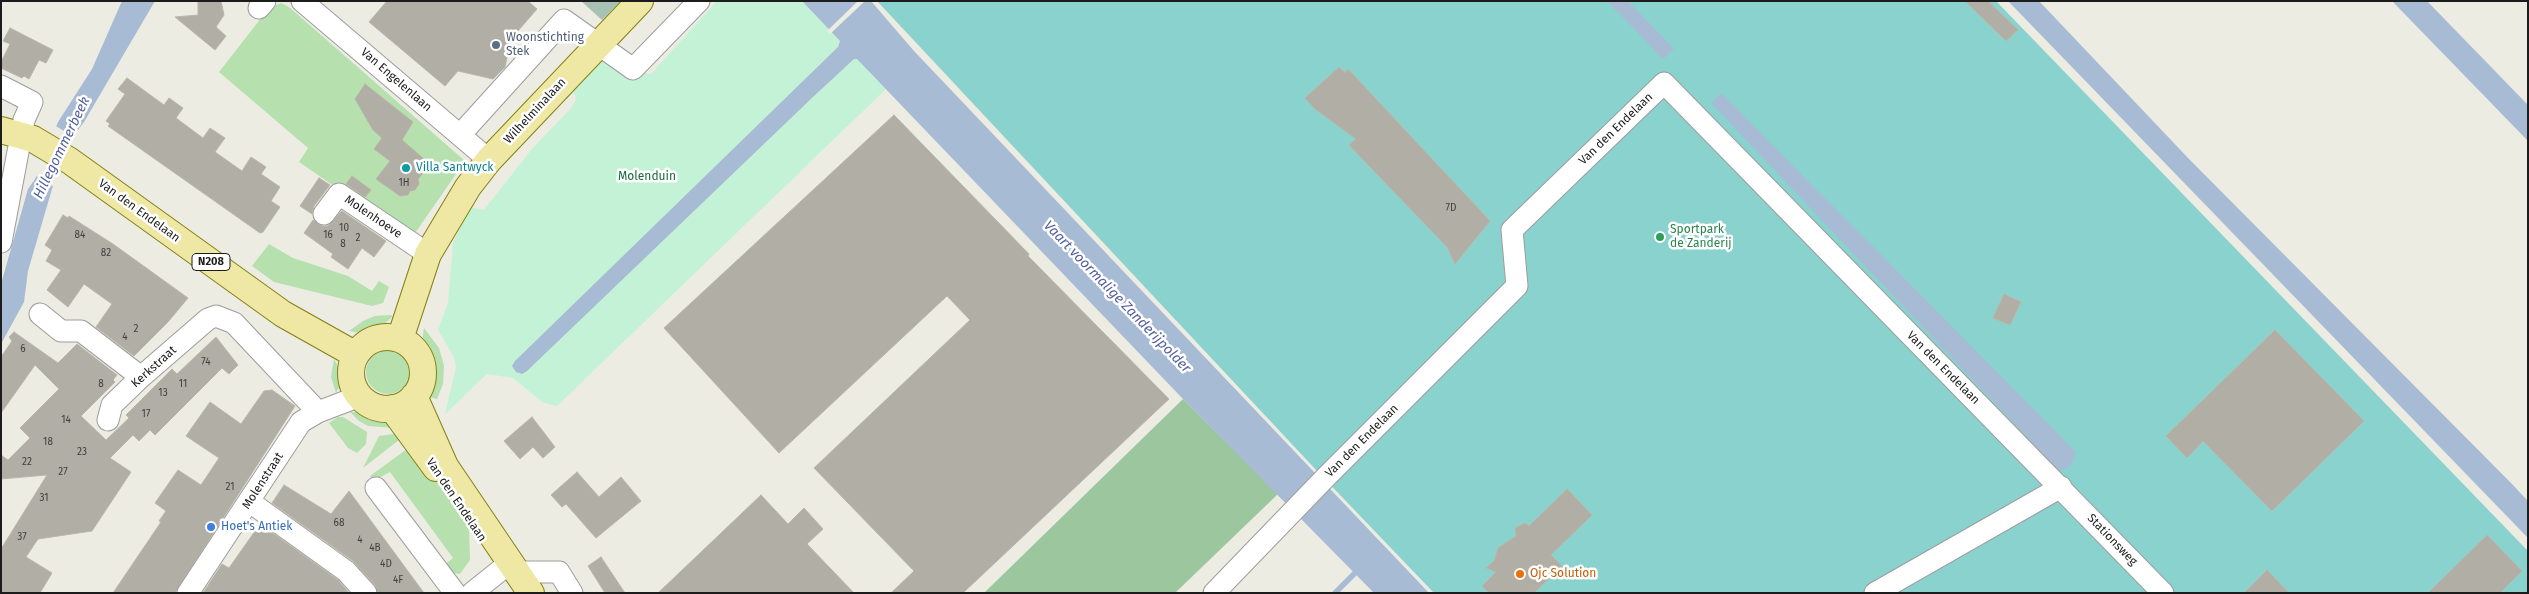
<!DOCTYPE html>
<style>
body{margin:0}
#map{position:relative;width:2529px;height:594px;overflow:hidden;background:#ecece3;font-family:"Fira Sans",sans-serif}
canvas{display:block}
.frame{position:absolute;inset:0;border:2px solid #1c1c1c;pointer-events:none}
</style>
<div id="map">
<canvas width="2529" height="594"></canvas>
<div class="frame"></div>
</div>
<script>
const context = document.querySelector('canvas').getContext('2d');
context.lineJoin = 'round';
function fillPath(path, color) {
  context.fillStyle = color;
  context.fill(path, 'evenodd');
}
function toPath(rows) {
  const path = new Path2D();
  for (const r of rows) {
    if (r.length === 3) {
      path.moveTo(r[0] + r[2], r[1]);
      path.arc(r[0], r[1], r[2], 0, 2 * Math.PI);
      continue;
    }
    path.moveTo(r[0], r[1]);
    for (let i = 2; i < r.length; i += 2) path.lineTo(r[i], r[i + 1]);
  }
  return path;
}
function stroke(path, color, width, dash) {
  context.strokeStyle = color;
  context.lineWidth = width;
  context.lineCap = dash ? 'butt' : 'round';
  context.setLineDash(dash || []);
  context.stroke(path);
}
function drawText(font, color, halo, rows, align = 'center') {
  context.font = font + ' "Fira Sans",sans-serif';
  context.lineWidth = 5;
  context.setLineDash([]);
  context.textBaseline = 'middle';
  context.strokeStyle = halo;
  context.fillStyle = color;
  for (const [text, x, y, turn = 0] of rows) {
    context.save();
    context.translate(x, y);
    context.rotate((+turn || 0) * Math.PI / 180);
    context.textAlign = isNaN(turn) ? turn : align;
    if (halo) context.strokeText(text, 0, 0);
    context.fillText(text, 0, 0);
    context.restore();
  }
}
fillPath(toPath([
 [281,3,289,7,465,161,411,239,299,162,308,148,219,72,269,8],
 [269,244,293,258,348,276,372,291,379,281,389,287,383,303,372,306,274,282,252,266],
 [390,315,393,316,380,328,360,333,349,331,363,321,375,316],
 [424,328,439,348,444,366,443,384,437,399,429,397,427,390,432,368,422,341],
 [388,372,22],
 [334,359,344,378,336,393,331,377],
 [350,412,371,412,381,415,389,420,396,428,368,426,359,421],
 [338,417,343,417,367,432,366,444,357,453,348,448,329,423],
 [402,433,404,436,363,468,379,436],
 [411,446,469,526,470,560,460,574,453,573,443,566,453,558,390,472,373,481,370,476]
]), '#b6e0ae');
fillPath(toPath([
 [1183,399,1278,494,1175,593,984,593]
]), '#9cc69e');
fillPath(toPath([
 [581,1,621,1,602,20]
]), '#a7c2b4');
fillPath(toPath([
 [717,1,802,1,886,89,557,406,542,402,513,378,487,374,445,414,456,367,454,357,438,330,448,303,453,243,470,207,484,210,531,150,571,108,576,100,575,95,569,90,605,54,632,71,651,74]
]), '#c4f2d7');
fillPath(toPath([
 [877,1,1996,1,2528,551,2528,593,1434,593,1318,472]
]), '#8ad2ce');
fillPath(toPath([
 [122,1,155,1,84,122,75,134,52,189,28,271,24,302,1,344,1,284,28,189,35,179,58,122,92,69],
 [802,1,871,1,914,51,1429,593,1374,593,1183,399,857,59,854,59,814,96,527,371,522,374,516,372,512,366,515,361,838,47,840,41],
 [1607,1,1628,1,1674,49,1663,59],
 [2008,1,2039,1,2190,160,2512,484,2528,501,2528,538],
 [2392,1,2427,1,2528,105,2528,141],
 [1721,93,2076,452,2071,466,2059,471,1711,103]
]), '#a8bbd4');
fillPath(toPath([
 [858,1,865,1,830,34,827,31],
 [54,125,76,138,54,187,34,175]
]), '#ecece3');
stroke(toPath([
 [1335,593,1355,573]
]), '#a8bbd4', 5.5);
const building = toPath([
 [198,1,221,1,224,15,216,27,226,36,215,50,175,17,198,15,198,1],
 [387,1,528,1,537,9,511,39,505,67,493,79,458,71,445,86,369,22,387,1],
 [1965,1,1988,1,2018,30,2006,41,1965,1],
 [10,28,53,50,46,63,39,60,29,79,24,76,22,78,1,68,1,62,10,44,3,41,10,28],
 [1339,67,1345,73,1348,69,1490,221,1455,264,1447,247,1349,145,1356,139,1315,109,1305,98,1339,67],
 [127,78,164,105,169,98,183,108,176,118,203,138,210,128,225,138,215,152,242,171,251,157,266,167,261,174,280,187,271,201,280,207,263,232,260,233,108,126,110,124,106,121,125,94,118,89,127,78],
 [365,84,413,122,402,140,430,164,418,179,419,184,415,190,410,191,408,195,400,196,376,179,390,161,374,149,382,138,373,130,355,99,365,84],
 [894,115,1029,254,1028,256,1169,399,963,593,891,593,914,571,814,468,970,320,947,296,779,453,664,328,894,115],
 [352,176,371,190,365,197,346,184,352,176],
 [319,178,330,185,314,206,312,214,300,206,319,178],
 [342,211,386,241,374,257,362,248,348,269,331,257,333,254,304,233,313,220,322,226,328,226,342,211],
 [63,215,68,218,69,216,113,244,188,298,168,322,134,356,96,327,112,304,84,284,68,307,47,290,61,270,46,261,52,250,45,245,63,215],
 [2004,294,2021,302,2010,325,1993,318,2004,294],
 [2275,330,2364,421,2272,511,2203,441,2187,458,2166,436,2275,330],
 [14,332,58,363,77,344,117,375,113,380,115,382,81,416,106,440,129,418,126,415,172,369,177,374,216,337,238,365,229,374,222,368,155,435,150,430,139,441,133,435,110,458,131,472,92,531,38,539,26,557,52,573,40,593,1,593,1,549,47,475,1,479,1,455,8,460,30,438,20,428,59,389,35,365,1,413,1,357,12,341,9,337,14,332],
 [272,390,295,406,175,593,113,593,161,522,159,521,166,511,155,503,178,470,201,485,219,458,186,436,210,402,241,424,264,391,272,390],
 [532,417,555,447,543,458,533,447,520,459,504,441,532,417],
 [577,472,599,497,621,477,641,501,596,538,566,504,562,507,551,495,577,472],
 [284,485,331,514,349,491,424,593,378,593,375,585,353,561,272,503,284,485],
 [1567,489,1592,515,1551,555,1562,566,1534,593,1489,593,1482,586,1496,572,1486,568,1494,561,1498,548,1516,536,1515,528,1525,523,1529,526,1567,489],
 [761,495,788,524,804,508,823,529,807,544,854,593,658,593,761,495],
 [260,524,338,580,349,593,203,593,222,564,229,568,260,524],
 [2487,535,2522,571,2500,593,2428,593,2487,535],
 [601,557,625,593,605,593,588,566,601,557],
 [2267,570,2289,593,2244,593,2267,570]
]);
fillPath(building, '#b1aea6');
stroke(building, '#bbb7a7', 1);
const minor = toPath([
 [302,1,489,160],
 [259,8,265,1],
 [1,86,32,102,24,120,1,242],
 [460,135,564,20,633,69,699,1],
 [324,214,339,194,428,254],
 [40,314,61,331,81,331,141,377],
 [108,420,112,405,141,377,208,319,216,316,234,323,318,412],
 [376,488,455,593],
 [250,502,346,571,366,593],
 [517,572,559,572,572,593],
 [188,593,301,422,318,412,360,396],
 [472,593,502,569],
 [1214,593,1326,477,1517,286,1512,230,1664,83,2163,593],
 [1875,593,2061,487]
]);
const major = toPath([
 [1,130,33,139,70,161,283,314,356,355],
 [387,373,36],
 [400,339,428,254,468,187,489,160,640,1],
 [414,396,445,466,531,593],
 [392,408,436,468]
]);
stroke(minor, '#9d9d9d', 23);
stroke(major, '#818112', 28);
stroke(minor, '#fff', 21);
stroke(major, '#efe8a4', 26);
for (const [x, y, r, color] of [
 [496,45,5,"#5c6f8a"],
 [406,168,5,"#0f9aa8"],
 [1660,237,5,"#2e9e5b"],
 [211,527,5,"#3f7fe0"],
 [1520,574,5,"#e8710a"]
]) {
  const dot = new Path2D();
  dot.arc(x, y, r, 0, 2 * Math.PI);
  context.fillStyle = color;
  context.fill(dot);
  stroke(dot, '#fff', 2);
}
drawText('10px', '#41403e', null, [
 ["1H",404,183],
 ["7D",1451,208],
 ["10",344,228],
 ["84",80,235],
 ["16",328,235],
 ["2",358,238],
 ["8",343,244],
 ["82",106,253],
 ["2",136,329],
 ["4",125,337],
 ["6",23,349],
 ["74",206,362],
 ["8",101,384],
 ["11",183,384],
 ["13",163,393],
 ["17",146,414],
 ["14",66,420],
 ["18",48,442],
 ["23",82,452],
 ["22",27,462],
 ["27",63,472],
 ["21",230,487],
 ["31",44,498],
 ["68",339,523],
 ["37",22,537],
 ["4",360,540],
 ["4B",375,548],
 ["4D",386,564],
 ["4F",398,580]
]);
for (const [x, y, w] of [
 [211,262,38]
]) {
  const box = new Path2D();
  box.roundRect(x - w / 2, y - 8.5, w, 17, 4);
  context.fillStyle = '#fff';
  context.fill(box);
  stroke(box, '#1c1c1c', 1);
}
drawText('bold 11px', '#1c1c1c', null, [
 ["N208",211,262]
]);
drawText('12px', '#4e5e75', '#fff', [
 ["Woonstichting",506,38],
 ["Stek",506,52]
], 'left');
drawText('12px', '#1c1c1c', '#fff', [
 ["Van Engelenlaan",396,80,41],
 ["Wilhelminalaan",535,111,-47],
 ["Van den Endelaan",1616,129,-44],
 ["Van den Endelaan",139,211,36],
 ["Molenhoeve",373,217,34],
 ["Kerkstraat",154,367,-42],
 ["Van den Endelaan",1943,368,45],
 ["Van den Endelaan",1362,441,-45],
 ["Molenstraat",263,481,-57],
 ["Van den Endelaan",456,500,56],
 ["Stationsweg",2112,540,46]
]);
drawText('12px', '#0d838f', '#fff', [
 ["Villa Santwyck",416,168]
], 'left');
drawText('12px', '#186b3b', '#fff', [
 ["Molenduin",647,177]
]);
drawText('12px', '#27864d', '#fff', [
 ["Sportpark",1670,230],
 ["de Zanderij",1670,244]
], 'left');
drawText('12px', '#366cbe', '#fff', [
 ["Hoet's Antiek",221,527]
], 'left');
drawText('12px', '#c56008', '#fff', [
 ["Ojc Solution",1530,574]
], 'left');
drawText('italic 14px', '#55619f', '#fff', [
 ["Hillegommerbeek",62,148,-64],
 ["Vaart voormalige Zanderijpolder",1117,297,46]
]);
</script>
